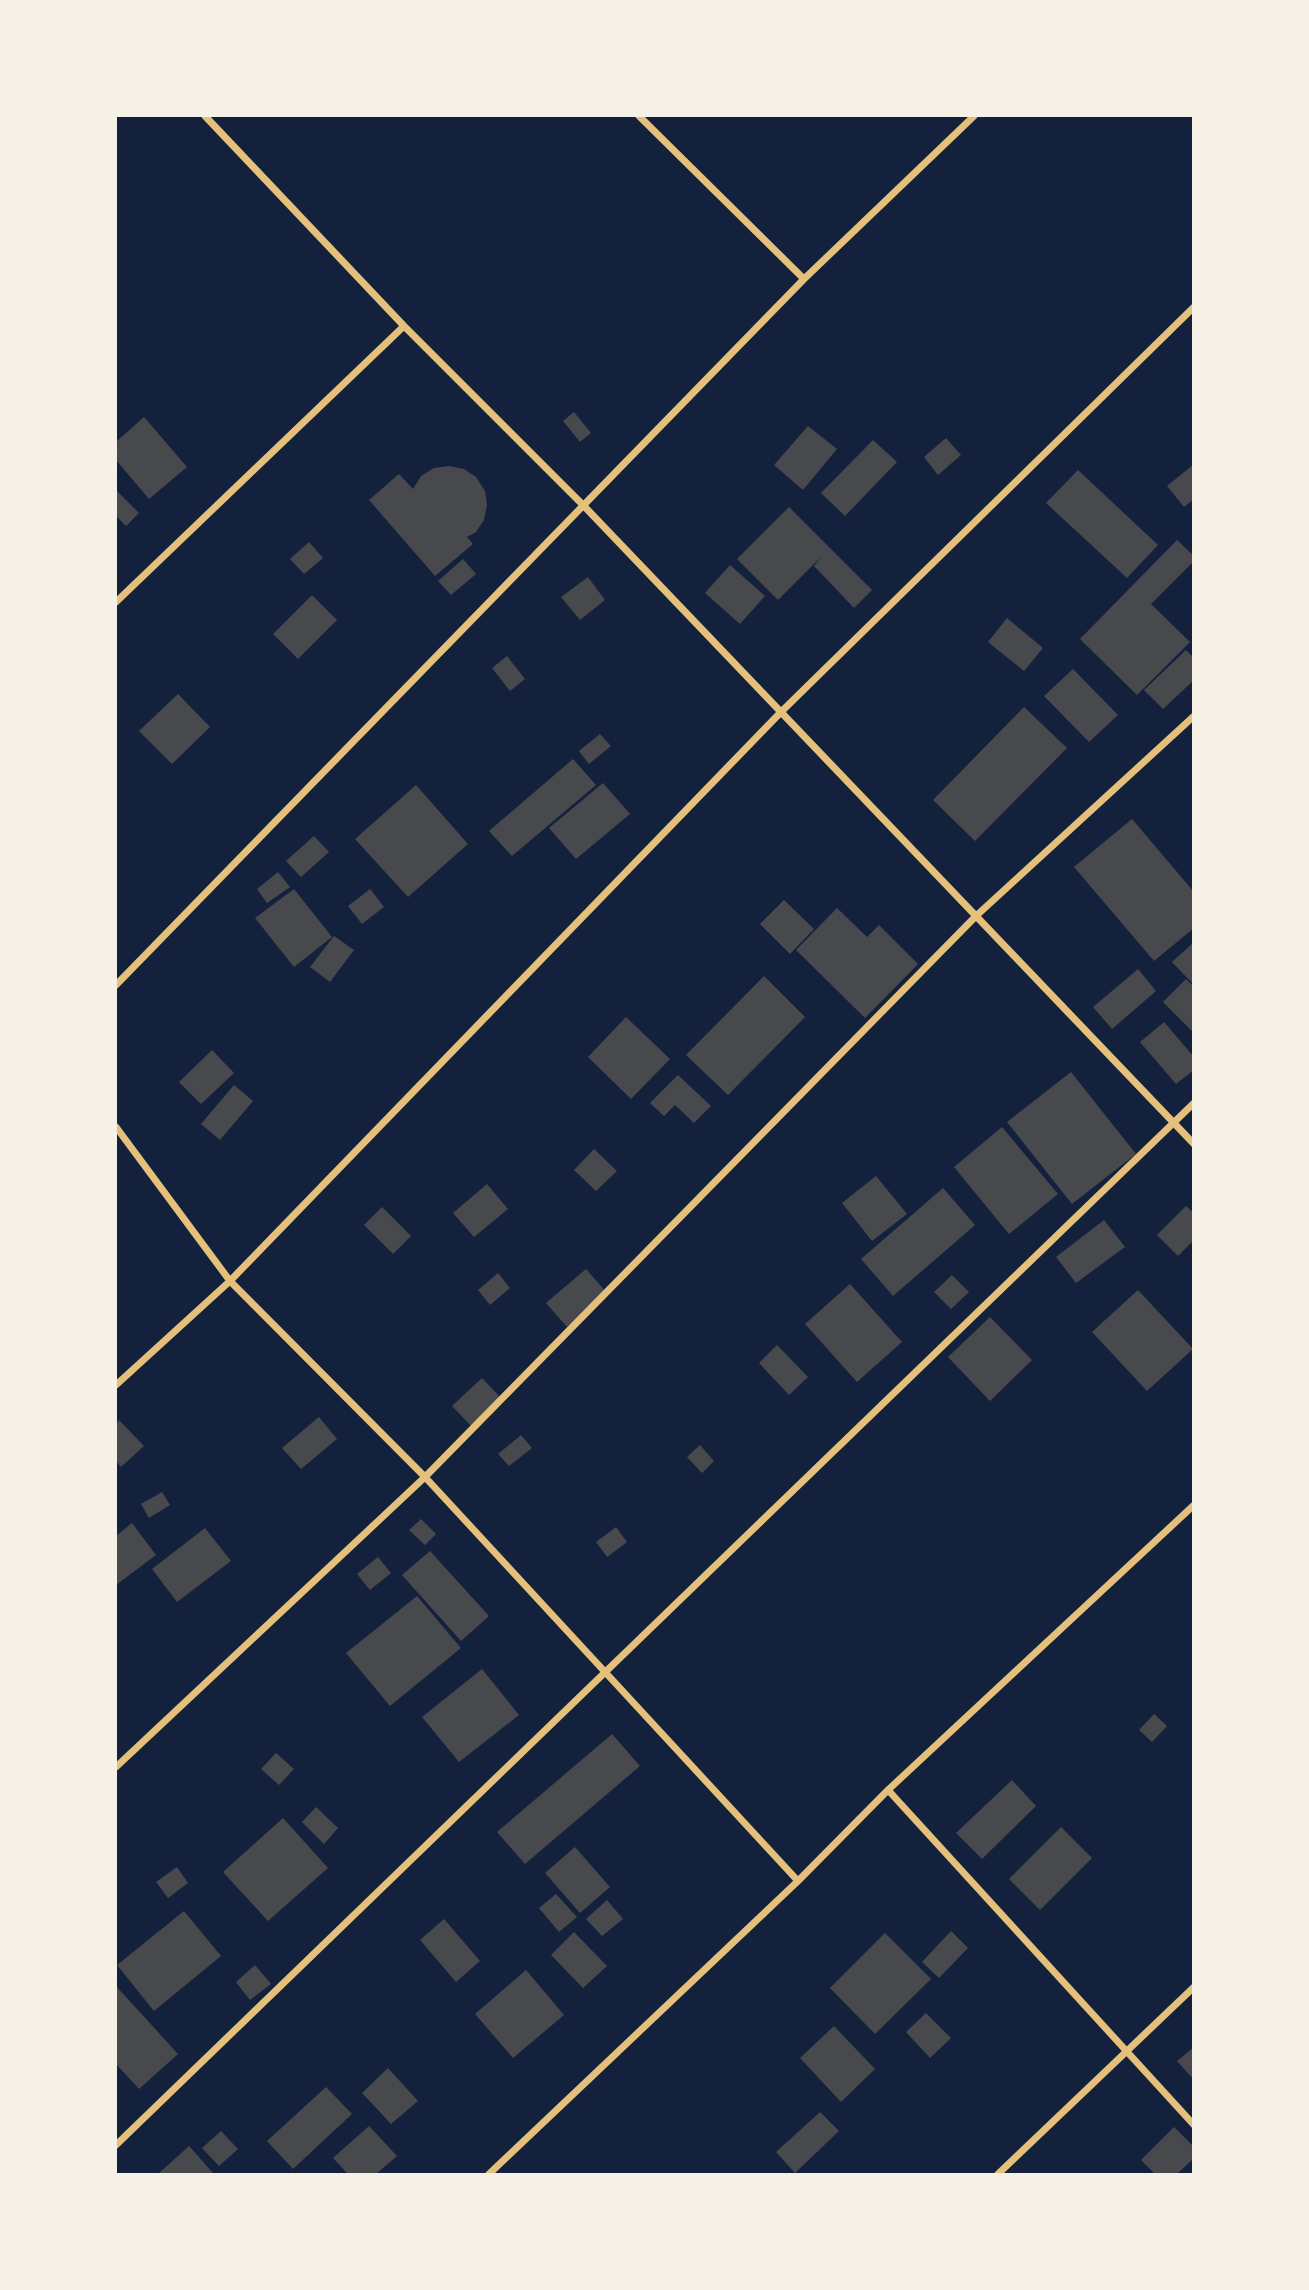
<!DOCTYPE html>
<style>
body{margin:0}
#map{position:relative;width:1309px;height:2290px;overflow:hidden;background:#14213d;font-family:"Noto Sans",sans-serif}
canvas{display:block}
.frame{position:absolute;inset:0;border:117px solid #f6f1e7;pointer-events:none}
</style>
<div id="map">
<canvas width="1309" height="2290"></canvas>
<div class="frame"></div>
</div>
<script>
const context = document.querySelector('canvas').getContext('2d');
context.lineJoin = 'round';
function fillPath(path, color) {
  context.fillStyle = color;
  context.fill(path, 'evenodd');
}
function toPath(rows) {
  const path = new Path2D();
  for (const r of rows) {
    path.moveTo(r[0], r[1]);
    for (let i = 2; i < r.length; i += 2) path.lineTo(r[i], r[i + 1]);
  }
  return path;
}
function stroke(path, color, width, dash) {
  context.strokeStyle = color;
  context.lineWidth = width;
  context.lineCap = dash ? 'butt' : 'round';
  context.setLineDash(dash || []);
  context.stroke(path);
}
fillPath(toPath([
 [574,412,591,433,580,442,563,421],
 [144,417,187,467,149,499,116,460,116,442],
 [808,426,837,449,803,490,774,465],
 [946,438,961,455,938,475,924,457],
 [873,440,897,462,845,516,821,493],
 [1194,464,1194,499,1184,507,1167,486],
 [449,466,464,469,476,477,485,491,487,505,484,520,476,532,467,537,473,544,435,576,369,500,399,474,413,489,421,476,434,468],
 [1078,470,1158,545,1127,578,1046,503],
 [116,490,139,513,126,526,116,516],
 [789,507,872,590,854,608,814,566,822,556,778,600,737,559],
 [1177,540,1194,556,1194,561,1151,604,1190,642,1137,695,1080,639],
 [309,542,323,558,304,574,290,559],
 [463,559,476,574,451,595,438,581],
 [730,565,765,596,740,624,705,593],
 [588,577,605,600,580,620,561,597],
 [312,595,337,620,298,659,273,634],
 [1007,618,1043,648,1024,671,988,642],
 [1186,650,1194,658,1194,680,1163,709,1144,690],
 [507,656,525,679,510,691,492,668],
 [1073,669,1118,715,1089,742,1044,696],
 [178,694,210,727,172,764,139,731],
 [1024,707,1067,748,975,841,933,800],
 [600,734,611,746,589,764,579,751],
 [573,759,596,785,512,856,489,831],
 [603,783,630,814,576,859,549,828],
 [416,785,468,844,408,897,355,839],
 [1132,819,1194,892,1194,928,1154,961,1074,867],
 [314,836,329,852,301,877,286,861],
 [278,872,290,887,267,903,257,889],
 [294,889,332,937,294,967,255,918],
 [370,889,384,907,362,924,348,906],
 [784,900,814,929,790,954,760,924],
 [837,908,867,937,879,925,918,964,865,1018,796,950],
 [334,936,354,950,330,982,310,967],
 [1194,942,1194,985,1172,962],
 [1138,969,1156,991,1112,1029,1093,1007],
 [764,976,805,1017,728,1095,686,1055],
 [1186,979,1194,987,1194,1033,1163,1002],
 [626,1017,670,1059,631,1099,588,1057],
 [1164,1022,1194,1057,1194,1070,1176,1084,1140,1042],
 [212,1050,234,1073,201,1104,179,1082],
 [1071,1072,1136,1154,1072,1204,1007,1122],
 [678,1075,711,1106,694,1123,675,1105,664,1116,650,1103],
 [234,1085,253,1101,220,1140,201,1124],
 [1002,1127,1058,1194,1009,1234,954,1167],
 [594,1149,617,1171,596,1191,574,1170],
 [876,1176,907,1214,872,1241,842,1203],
 [487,1184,508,1209,474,1237,453,1213],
 [943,1188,975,1225,893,1296,861,1259],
 [1186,1206,1194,1213,1194,1240,1178,1256,1157,1235],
 [382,1207,411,1236,393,1254,364,1225],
 [1104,1220,1125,1247,1076,1283,1056,1257],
 [586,1269,607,1293,567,1327,546,1303],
 [498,1273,510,1288,490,1305,478,1290],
 [952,1275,969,1292,951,1309,934,1292],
 [850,1284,902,1342,857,1382,805,1324],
 [1138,1290,1193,1349,1147,1391,1092,1332],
 [990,1317,1032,1360,990,1401,948,1357],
 [777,1345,808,1377,789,1395,759,1363],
 [482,1378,502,1399,472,1427,452,1406],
 [319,1417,337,1439,301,1469,282,1448],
 [119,1420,144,1446,121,1467,116,1461,116,1424],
 [521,1435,532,1448,509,1466,498,1454],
 [700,1445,714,1461,702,1473,687,1457],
 [162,1492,170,1505,149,1518,141,1504],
 [421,1519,436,1534,425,1545,409,1530],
 [132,1523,156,1555,116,1585,116,1536],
 [616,1527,627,1542,607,1557,596,1542],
 [205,1528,231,1561,177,1602,152,1569],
 [430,1551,489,1616,461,1641,402,1575],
 [378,1557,391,1573,370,1590,357,1574],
 [417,1596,461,1648,390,1706,346,1653],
 [482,1669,519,1715,459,1762,422,1717],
 [1154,1714,1167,1726,1152,1742,1139,1730],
 [612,1734,640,1766,525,1864,497,1832],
 [276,1753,294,1769,279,1785,261,1769],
 [1012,1780,1036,1806,982,1859,956,1833],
 [316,1807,338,1828,324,1844,302,1822],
 [283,1818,328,1868,268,1921,223,1872],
 [1061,1827,1092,1858,1040,1910,1009,1879],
 [575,1847,610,1887,580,1913,545,1873],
 [177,1867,188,1883,168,1898,156,1882],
 [556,1894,577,1917,559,1932,539,1908],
 [607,1900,623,1919,602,1936,586,1919],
 [184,1911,221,1956,154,2011,117,1965],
 [444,1919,480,1961,456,1982,420,1940],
 [951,1931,968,1948,939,1978,922,1962],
 [574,1932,607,1966,583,1988,551,1955],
 [885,1933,931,1979,875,2034,830,1988],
 [255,1965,271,1984,250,2000,236,1982],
 [526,1970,564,2015,513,2058,475,2014],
 [116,1986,178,2054,139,2089,116,2064],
 [926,2013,951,2038,930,2058,906,2032],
 [834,2026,875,2069,841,2102,800,2058],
 [1194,2047,1194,2080,1177,2061],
 [388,2068,418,2101,391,2124,362,2093],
 [326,2087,352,2114,293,2169,267,2141],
 [820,2112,839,2131,795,2173,776,2152],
 [369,2126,397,2156,376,2174,348,2174,333,2158],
 [1174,2127,1194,2147,1194,2158,1177,2174,1155,2174,1141,2160],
 [221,2131,238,2149,219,2166,202,2148],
 [189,2146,214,2174,158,2174]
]), '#48494c');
stroke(toPath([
 [205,116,404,326,583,505,1194,1144],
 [639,116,804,279],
 [116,602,404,326],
 [116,985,804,279,974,116],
 [116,1127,230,1281,425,1477,798,1881],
 [116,1385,230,1281,781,712,1194,307],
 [116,1767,425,1477,976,916,1194,716],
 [888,1790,1194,2125],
 [116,2145,1194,1103],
 [489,2174,798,1881,888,1790,1194,1505],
 [998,2174,1194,1987]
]), '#e5c07b', 7);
</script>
